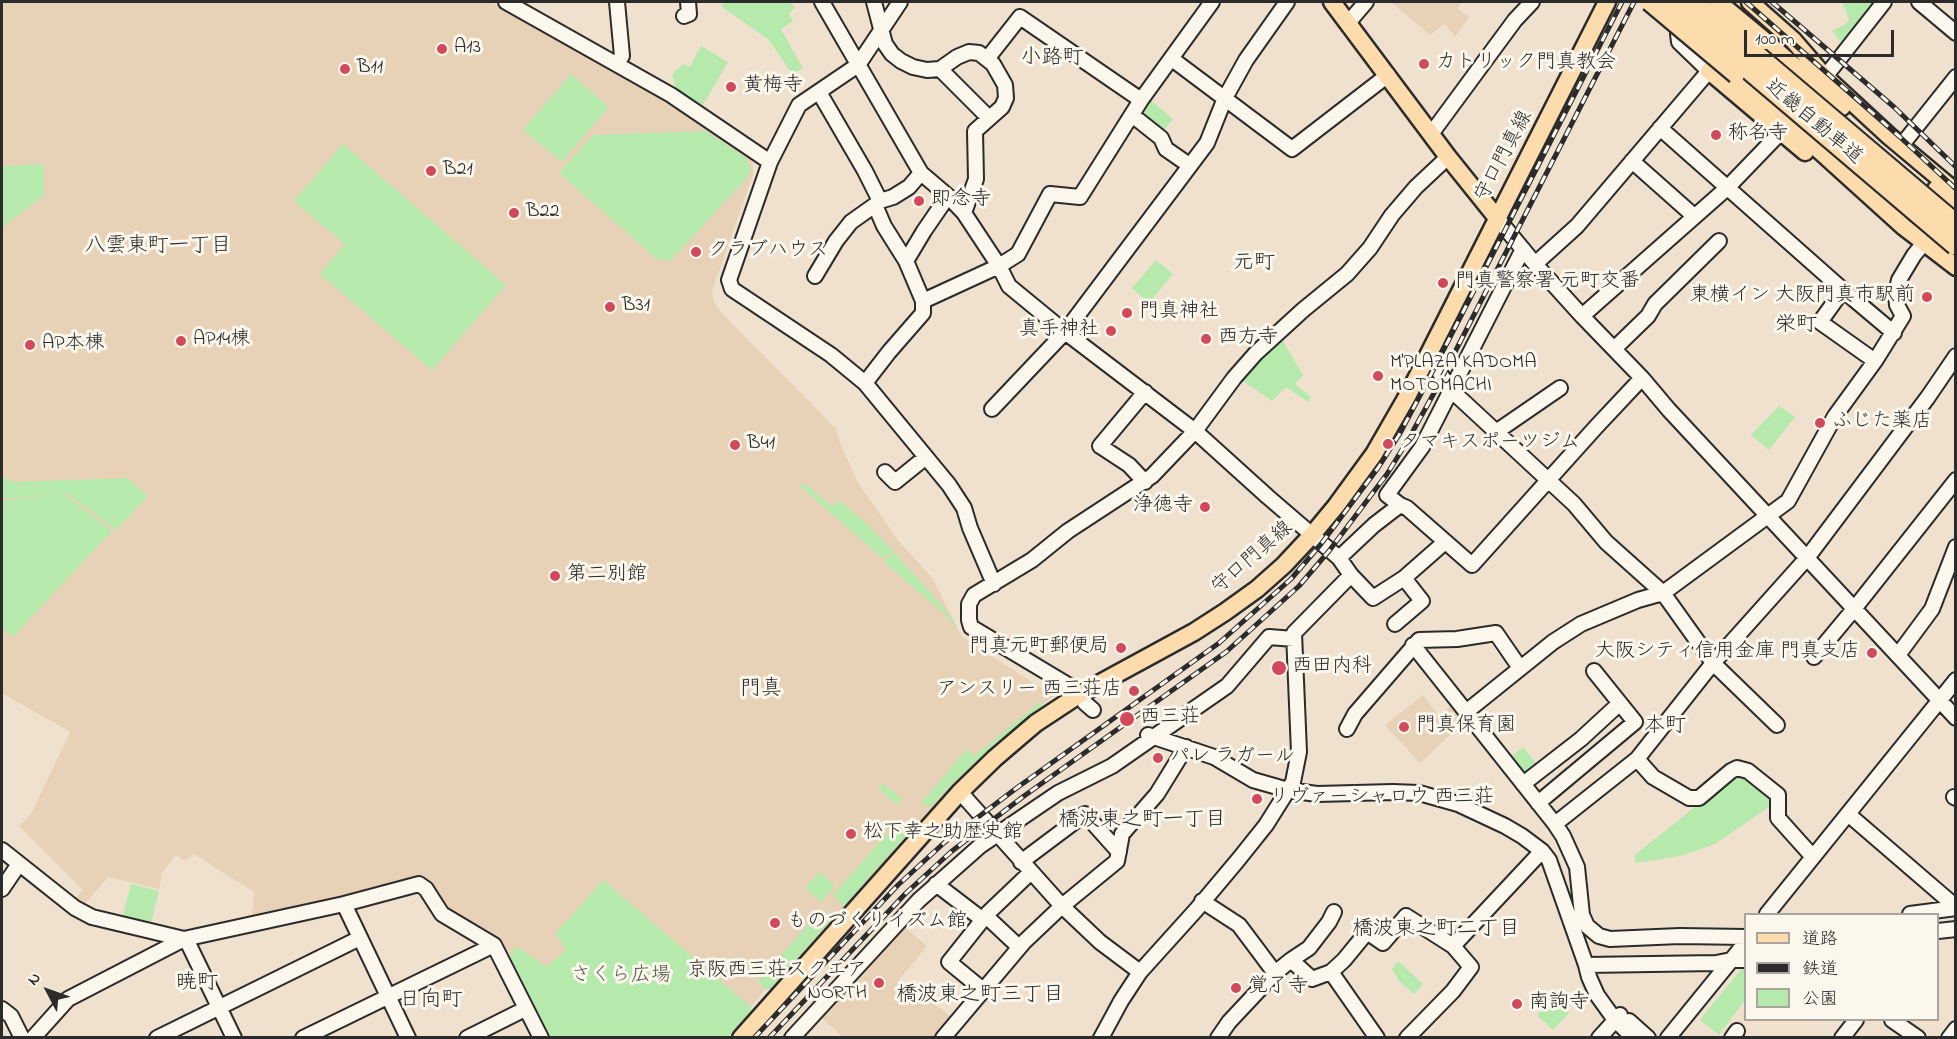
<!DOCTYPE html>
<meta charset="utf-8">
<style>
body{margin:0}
#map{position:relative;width:1957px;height:1039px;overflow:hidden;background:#efe1cd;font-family:"Indie Flower","Klee One",sans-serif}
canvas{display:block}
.frame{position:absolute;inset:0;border:3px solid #2b2b2b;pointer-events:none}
.legend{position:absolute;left:1744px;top:913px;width:195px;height:108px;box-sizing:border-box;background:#fbf7ec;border:2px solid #a8a59f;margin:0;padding:8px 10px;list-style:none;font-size:18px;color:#2b2b2b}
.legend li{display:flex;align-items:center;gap:12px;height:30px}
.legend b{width:30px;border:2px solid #a8a59f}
.north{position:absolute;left:18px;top:961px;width:60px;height:60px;-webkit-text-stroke:4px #fbf7ec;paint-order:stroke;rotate:311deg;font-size:16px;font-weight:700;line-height:24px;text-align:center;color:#2b2b2b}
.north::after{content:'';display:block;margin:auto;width:21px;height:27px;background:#2b2b2b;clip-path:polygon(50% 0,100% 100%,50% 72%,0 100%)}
.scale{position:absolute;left:1744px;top:30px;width:150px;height:27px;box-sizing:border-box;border:3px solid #2b2b2b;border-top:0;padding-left:8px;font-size:18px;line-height:21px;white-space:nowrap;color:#2b2b2b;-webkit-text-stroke:4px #fbf7ec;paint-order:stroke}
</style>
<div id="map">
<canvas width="1957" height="1039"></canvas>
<div class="frame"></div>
<ul class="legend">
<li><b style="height:8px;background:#fcdcac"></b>道路</li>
<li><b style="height:8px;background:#2b2b2b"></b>鉄道</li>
<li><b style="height:16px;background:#b5eaac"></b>公園</li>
</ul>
<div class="north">N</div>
<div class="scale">100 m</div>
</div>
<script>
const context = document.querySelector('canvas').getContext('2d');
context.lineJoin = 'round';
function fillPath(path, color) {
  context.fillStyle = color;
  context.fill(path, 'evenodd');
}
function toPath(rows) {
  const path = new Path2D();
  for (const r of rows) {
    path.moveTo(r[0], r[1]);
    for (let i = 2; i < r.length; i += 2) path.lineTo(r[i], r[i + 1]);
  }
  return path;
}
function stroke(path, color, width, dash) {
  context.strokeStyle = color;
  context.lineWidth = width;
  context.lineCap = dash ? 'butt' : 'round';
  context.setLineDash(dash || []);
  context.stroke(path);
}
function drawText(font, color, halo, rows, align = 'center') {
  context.font = font + ' "Indie Flower","Klee One",sans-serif';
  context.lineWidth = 6;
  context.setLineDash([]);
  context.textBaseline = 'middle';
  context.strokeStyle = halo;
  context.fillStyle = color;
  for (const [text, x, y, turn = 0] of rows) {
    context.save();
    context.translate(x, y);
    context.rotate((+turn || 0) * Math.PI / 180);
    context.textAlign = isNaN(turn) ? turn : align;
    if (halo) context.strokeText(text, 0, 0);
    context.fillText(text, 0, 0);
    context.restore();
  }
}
fillPath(toPath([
 [2,2,492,2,676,107,729,140,751,159,753,165,753,175,712,291,714,302,721,312,836,429,839,440,857,481,897,539,933,579,962,637,1054,696,985,751,770,988,765,989,751,1007,750,1013,728,1037,548,1038,507,958,445,912,428,883,252,917,254,892,194,854,185,861,176,855,162,873,159,889,108,877,84,905,74,900,83,890,19,826,31,814,70,732,2,693],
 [1391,2,1462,2,1458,9,1469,17,1455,37,1445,23,1430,35],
 [1423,695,1438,715,1456,703,1467,719,1420,763,1385,725],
 [902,925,927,946,898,981,917,997,922,993,954,1020,939,1037,844,1038,818,1015]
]), '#e7d2b8');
fillPath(toPath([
 [725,2,790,2,795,7,789,14,793,21,781,29,803,68,792,74,769,40,721,6],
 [1842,2,1874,2,1842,43,1832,31,1846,24,1849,19],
 [701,46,728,62,703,105,676,90,672,74,683,64,690,67],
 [571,74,609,107,562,162,523,130],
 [1149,99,1173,119,1163,131,1145,115,1141,108],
 [705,131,745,157,751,168,746,179,671,260,657,259,559,173,593,135],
 [343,144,506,285,432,370,320,274,345,244,294,201],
 [44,164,44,196,2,227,2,166],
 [1156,260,1173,274,1149,303,1132,288],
 [1281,338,1303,375,1295,384,1311,397,1308,402,1286,387,1272,401,1239,378],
 [1779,406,1795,417,1769,450,1751,435],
 [2,477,15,482,127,478,148,496,116,530,67,493,63,493,112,531,13,637,2,628,2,501,54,494,2,499],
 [804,483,832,507,839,500,867,524,893,551,883,559,800,486],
 [894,552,951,616,956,628,947,616,884,562],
 [1039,703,1043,705,993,745,945,791,931,807,928,804,925,806,921,803,967,749,974,756],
 [1523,747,1537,764,1526,773,1522,772,1510,758],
 [1741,775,1770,796,1769,807,1715,844,1680,856,1635,863,1635,855,1730,779],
 [883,783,902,799,897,805,878,788],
 [899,820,908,826,904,830,908,833,844,906,833,895],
 [819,872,835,886,821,902,805,888],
 [603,880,751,1007,750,1013,728,1037,548,1037,507,958,517,946,546,967,566,950,555,934],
 [131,884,159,891,151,923,123,916],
 [822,909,833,917,771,989,766,989,758,982],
 [1398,961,1423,984,1414,994,1399,981,1392,969],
 [1742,968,1745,968,1745,1000,1719,1035,1700,1020],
 [1553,999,1569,1013,1553,1030,1537,1015]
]), '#b5eaac');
const minor = toPath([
 [506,2,671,95,770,162],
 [822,2,921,173,948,196,964,213,999,266,1009,286,1065,332,1195,431,1268,497,1339,558,1351,575,1373,598,1404,578,1445,542],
 [874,2,885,44,892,54,901,61,913,67,927,70,940,69,957,57,969,52,979,53,993,64,1005,85,1006,98,1002,107,975,131,976,179,964,213],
 [900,2,858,65,799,105,770,162,729,280,732,289,831,355,865,383,949,485,964,508,970,528,994,584],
 [1919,2,1956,33],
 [684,16,689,14,688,2],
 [1348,23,1366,2],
 [1687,23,1678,34,1679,42,1709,71],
 [987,59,1020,17,1141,100],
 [1172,59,1292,149,1388,75],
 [617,63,622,56,617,2],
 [940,69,989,118],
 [1825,77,1884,2],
 [819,92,865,171,880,201,875,205,884,226,906,261,923,301,923,313,889,352,865,383],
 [1132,115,1161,138,1166,149,1189,165],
 [1660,128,1843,290,1894,333],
 [1431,134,1515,20,1532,2],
 [1901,146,1956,77],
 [1632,161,1694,216],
 [880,201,893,197,909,187,921,173],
 [1497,218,1535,264,1582,316,1642,378,1669,410,1956,718],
 [906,261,924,231,948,196],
 [1535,264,1577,226,1714,65],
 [815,276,836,241,851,222,875,205],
 [1843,290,1820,322,1875,361],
 [923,301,999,266,1018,254,1050,194,1080,197,1141,100,1212,2],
 [1582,316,1727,188,1781,132],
 [1615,348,1648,316,1655,304,1719,241],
 [1428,355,1451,390,1574,504,1606,542,1663,593,1713,663,1777,725],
 [1145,392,1100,446,1129,465,1145,482],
 [992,409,1065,332,1207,143,1225,98,1246,60,1287,2],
 [1496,432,1560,388],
 [885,472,895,482,926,457],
 [1400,505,1407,508,1472,565,1596,427,1642,378],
 [1339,558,1374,525,1400,505,1387,495,1422,447,1523,249],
 [1395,624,1422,601,1404,578],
 [1413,645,1555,824,1563,836,1577,867,1582,915,1587,926,1599,936,1610,939,1680,936,1746,937],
 [1898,655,1932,609,1956,547],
 [1814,657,1854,609,1956,480],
 [1093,710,1085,703,1080,694,1073,688,971,627,969,620,969,604,974,595,1032,560,1068,531,1152,476,1195,431,1234,378,1256,353,1303,310,1347,274,1370,248,1392,215,1416,187,1448,157],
 [1466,712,1553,642,1581,624,1638,600,1663,593,1788,501,1835,416,1875,361,1903,316,1897,305,1896,293,1899,280,1914,255,1924,243],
 [1347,729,1355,714,1419,640,1457,639,1496,633,1520,668],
 [1148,735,1214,757,1253,780,1288,790,1317,794,1393,792,1419,793,1458,804,1505,826,1522,836,1542,851,1549,860,1586,965,1589,977,1597,995,1615,1020,1634,1038],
 [1637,759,1653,777,1689,798,1699,798,1731,771,1737,768,1748,771,1778,795,1778,818,1813,857],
 [1523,784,1581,739,1620,703],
 [960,792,1062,906,1100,942,1140,972],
 [1954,797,1956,798],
 [1538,803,1635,722,1594,671],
 [1848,814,1956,907],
 [1555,824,1637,759,1713,663,1807,558,1928,397,1956,356],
 [2,850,75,908,92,917,184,939,189,945,234,1038],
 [1021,862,1085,814,1119,852],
 [936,884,983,920],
 [2,889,19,864],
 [1202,901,1239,925,1275,973],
 [344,904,408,1038],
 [1767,914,1956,680],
 [1910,914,1956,908],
 [986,916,1019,947],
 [1938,931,1956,929],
 [1453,946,1542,851],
 [1291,960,1309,948,1329,922,1334,912],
 [1586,965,1716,963,1731,960,1746,960],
 [1331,972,1344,960,1367,932,1383,943,1406,916,1453,946,1471,967,1453,991,1407,1038],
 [983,990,949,962,988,913,1031,872],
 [2,1009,11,1016,22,1038],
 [1892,1020,1918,1038],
 [1629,1021,1648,1038],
 [33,1038,68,999,184,939,344,904,419,884,426,889,442,914,494,945,541,1038],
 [157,1038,360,938],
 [303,1038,494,945],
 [467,1038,525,1009],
 [792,1038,919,900,980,846,1058,793,1112,766,1227,686,1269,637,1294,639],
 [943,1038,1024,942,1062,906,1117,861,1122,834,1157,794,1186,747],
 [1101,1038,1121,1001,1140,972,1196,910,1238,860,1266,825,1293,782,1299,752,1294,633,1351,575],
 [1218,1038,1229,1022,1275,973,1291,960,1312,979,1331,972,1377,1038],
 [1599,1038,1620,1015],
 [1668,1038,1746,942],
 [1732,1038,1737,1031],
 [1842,1038,1856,1020],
 [1949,1038,1956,1029]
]);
const major = toPath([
 [1332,2,1448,157,1497,218],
 [1750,2,1793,40,1825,77,1889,136,1956,192],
 [1765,41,1842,107],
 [1709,71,1805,152],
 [1736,75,1904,227,1956,267],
 [1936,189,1956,207],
 [741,1038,960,792,995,758,1036,723,1080,694,1194,632,1225,612,1257,589,1284,565,1312,535,1336,506,1374,454,1408,395,1607,2]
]);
stroke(minor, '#2b2b2b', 18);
stroke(major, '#2b2b2b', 21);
stroke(minor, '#fbf7ec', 14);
stroke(major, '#fcdcac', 16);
const rail = toPath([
 [1746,2,1900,137,1956,189],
 [1772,2,1894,107,1956,167],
 [754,1038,898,885,945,842,1018,787,1219,643,1291,579,1321,544,1378,468,1399,435,1424,388,1622,2],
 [769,1038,906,893,952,851,1024,796,1226,652,1299,586,1329,551,1387,474,1408,440,1434,393,1634,2]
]);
stroke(rail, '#2b2b2b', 5);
stroke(rail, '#fbf7ec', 3, [9]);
const majorBridge = toPath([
 [1649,2,1736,75],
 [1718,2,1765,41]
]);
const highwayBridge = toPath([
 [1670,2,1956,245],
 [1693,2,1956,225]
]);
stroke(majorBridge, '#2b2b2b', 21, []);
stroke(highwayBridge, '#2b2b2b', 24, []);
stroke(majorBridge, '#fcdcac', 16);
stroke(highwayBridge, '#fcdcac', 20);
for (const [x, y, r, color] of [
 [442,49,6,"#d1495b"],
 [1424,64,6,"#d1495b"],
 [345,69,6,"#d1495b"],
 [731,87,6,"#d1495b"],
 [1716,135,6,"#d1495b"],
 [431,171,6,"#d1495b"],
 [919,201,6,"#d1495b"],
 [514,213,6,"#d1495b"],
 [696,252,6,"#d1495b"],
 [1443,283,6,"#d1495b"],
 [1927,297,6,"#d1495b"],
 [610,307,6,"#d1495b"],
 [1127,313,6,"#d1495b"],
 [1111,331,6,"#d1495b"],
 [1206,339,6,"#d1495b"],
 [181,341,6,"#d1495b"],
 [30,345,6,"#d1495b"],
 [1378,376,6,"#d1495b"],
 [1820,423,6,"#d1495b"],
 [1388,444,6,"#d1495b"],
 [735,445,6,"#d1495b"],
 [1205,507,6,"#d1495b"],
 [555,576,6,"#d1495b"],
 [1121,648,6,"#d1495b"],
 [1872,653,6,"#d1495b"],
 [1279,668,8,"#d1495b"],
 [1134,691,6,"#d1495b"],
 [1127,719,8,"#d1495b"],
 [1404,727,6,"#d1495b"],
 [1158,758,6,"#d1495b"],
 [1257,799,6,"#d1495b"],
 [851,834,6,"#d1495b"],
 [775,923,6,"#d1495b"],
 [879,983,6,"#d1495b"],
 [1236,988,6,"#d1495b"],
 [1517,1004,6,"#d1495b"]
]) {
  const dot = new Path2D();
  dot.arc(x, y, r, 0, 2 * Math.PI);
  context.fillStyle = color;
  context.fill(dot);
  stroke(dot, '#fbf7ec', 2);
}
drawText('20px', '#2b2b2b', '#fbf7ec', [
 ["A13",454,49],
 ["カトリック門真教会",1436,64],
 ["B11",357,69],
 ["黄梅寺",743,87],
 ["称名寺",1728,135],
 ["B21",443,171],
 ["即念寺",931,201],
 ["B22",526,213],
 ["クラブハウス",708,252],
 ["門真警察署 元町交番",1455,283],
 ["東横イン 大阪門真市駅前",1915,297,"right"],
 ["B31",622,307],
 ["門真神社",1139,313],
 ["真手神社",1099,331,"right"],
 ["西方寺",1218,339],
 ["AP14棟",193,341],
 ["AP本棟",42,345],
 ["M’PLAZA KADOMA",1390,364],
 ["MOTOMACHI",1390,387],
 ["ふじた薬店",1832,423],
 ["タマキスポーツジム",1400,444],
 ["B41",747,445],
 ["浄徳寺",1193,507,"right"],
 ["第二別館",567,576],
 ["門真元町郵便局",1109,648,"right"],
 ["大阪シティ信用金庫 門真支店",1860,653,"right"],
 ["西田内科",1292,668],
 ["アンスリー 西三荘店",1122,691,"right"],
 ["西三荘",1140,719],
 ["門真保育園",1416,727],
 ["パレ ラガール",1170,758],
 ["リヴァーシャロウ 西三荘",1269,799],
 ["松下幸之助歴史館",863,834],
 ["ものづくりイズム館",787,923],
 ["京阪西三荘スクエア",867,972,"right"],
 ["NORTH",867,995,"right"],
 ["覚了寺",1248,988],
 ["南詢寺",1529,1004]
], 'left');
drawText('20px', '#2b2b2b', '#fbf7ec', [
 ["近畿自動車道",1813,123,40],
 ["守口門真線",1505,157,-62],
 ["守口門真線",1253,559,-41]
]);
drawText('20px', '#4e5b4b', '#fbf7ec', [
 ["さくら広場",621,977]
]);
drawText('21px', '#2b2b2b', '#fbf7ec', [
 ["小路町",1052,60],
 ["八雲東町一丁目",158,248],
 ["元町",1254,265],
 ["栄町",1796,327],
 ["門真",761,691],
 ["本町",1665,728],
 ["橋波東之町一丁目",1142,822],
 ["橋波東之町二丁目",1436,931],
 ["暁町",197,985],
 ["橋波東之町三丁目",980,997],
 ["日向町",431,1002]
]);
</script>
